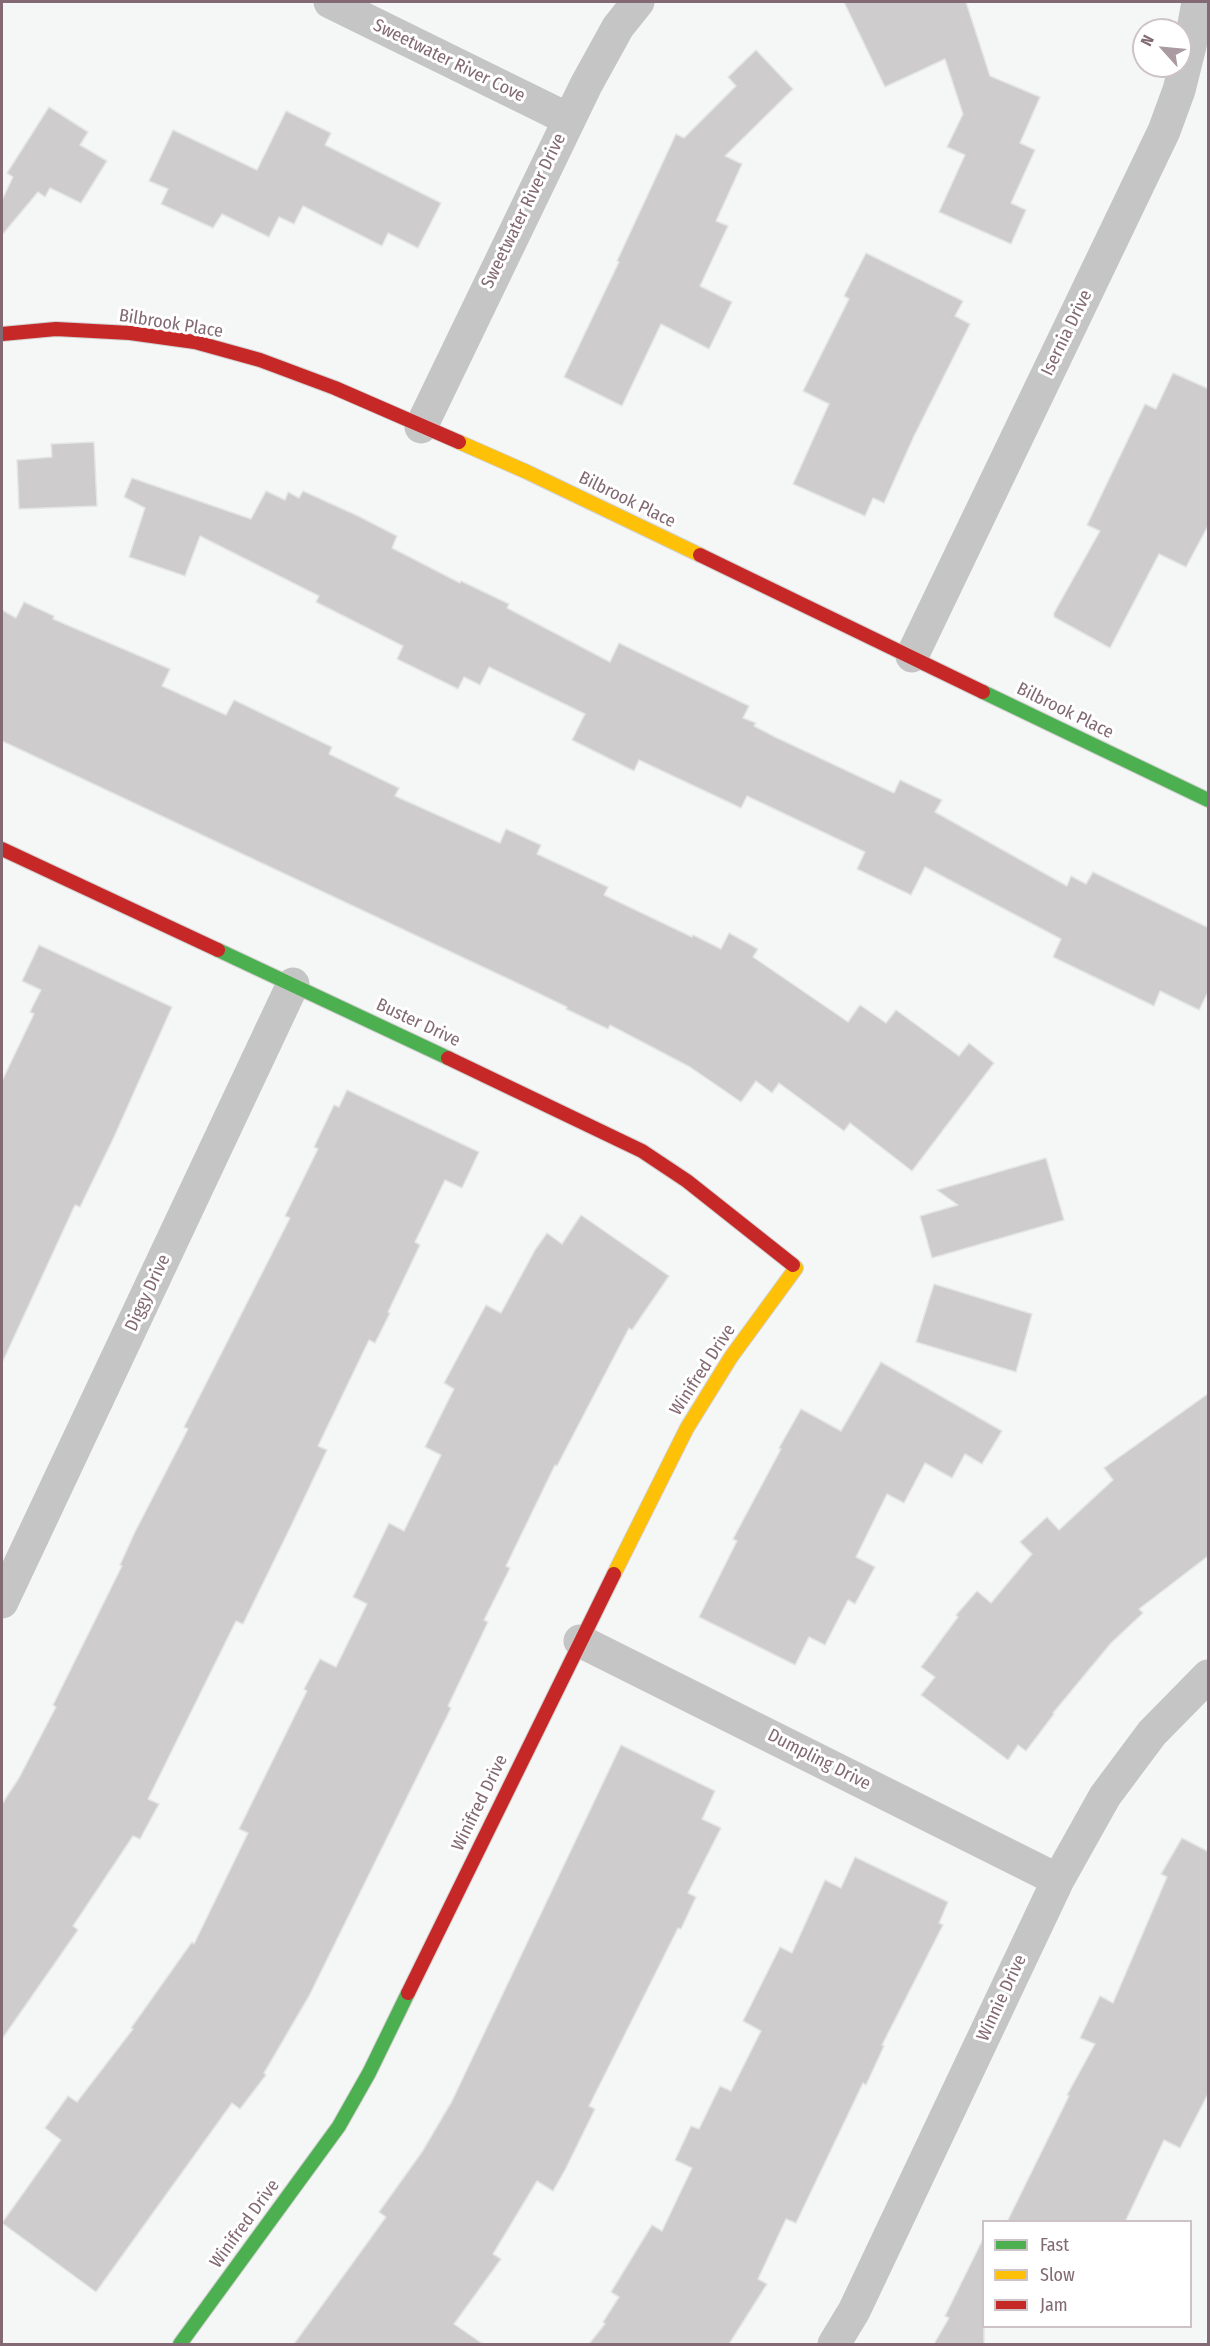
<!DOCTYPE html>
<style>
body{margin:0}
#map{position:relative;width:1210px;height:2346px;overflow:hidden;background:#f5f6f6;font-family:"Fira Sans Condensed",sans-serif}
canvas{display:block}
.frame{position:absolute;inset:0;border:3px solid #826973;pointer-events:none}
.legend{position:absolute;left:982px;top:2220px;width:210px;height:108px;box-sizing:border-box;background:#fff;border:2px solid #cdc3c7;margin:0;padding:8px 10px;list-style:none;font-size:18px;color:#826973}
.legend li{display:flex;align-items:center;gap:12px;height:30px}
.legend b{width:30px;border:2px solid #cdc3c7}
.north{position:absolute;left:1132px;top:18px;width:60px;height:60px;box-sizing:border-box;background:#fff;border:2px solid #cdc3c7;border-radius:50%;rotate:297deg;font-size:16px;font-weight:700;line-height:24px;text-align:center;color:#826973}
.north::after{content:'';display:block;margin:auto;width:21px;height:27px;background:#aa9aa1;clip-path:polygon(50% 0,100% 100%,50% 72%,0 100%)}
</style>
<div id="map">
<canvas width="1210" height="2346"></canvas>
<div class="frame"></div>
<ul class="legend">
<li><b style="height:8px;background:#4caf50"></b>Fast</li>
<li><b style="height:8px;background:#ffc107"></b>Slow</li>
<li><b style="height:8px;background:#c62828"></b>Jam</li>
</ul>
<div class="north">N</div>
</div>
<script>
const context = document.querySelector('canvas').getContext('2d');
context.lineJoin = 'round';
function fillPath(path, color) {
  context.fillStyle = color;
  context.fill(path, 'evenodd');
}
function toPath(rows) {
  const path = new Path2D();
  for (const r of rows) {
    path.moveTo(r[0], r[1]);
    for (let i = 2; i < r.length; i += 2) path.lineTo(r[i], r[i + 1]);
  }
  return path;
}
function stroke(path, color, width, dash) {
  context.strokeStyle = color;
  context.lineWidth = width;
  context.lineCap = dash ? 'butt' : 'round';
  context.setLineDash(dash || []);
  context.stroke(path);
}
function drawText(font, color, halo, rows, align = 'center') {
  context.font = font + ' "Fira Sans Condensed",sans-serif';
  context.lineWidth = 6;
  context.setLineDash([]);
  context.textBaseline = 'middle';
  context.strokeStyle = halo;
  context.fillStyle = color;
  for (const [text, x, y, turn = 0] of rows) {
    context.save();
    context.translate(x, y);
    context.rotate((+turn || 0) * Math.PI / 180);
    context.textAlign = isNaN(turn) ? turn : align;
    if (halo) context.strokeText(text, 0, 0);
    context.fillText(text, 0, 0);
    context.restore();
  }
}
const building = toPath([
 [844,2,966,2,990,76,1040,97,1020,143,1035,150,1011,203,1026,210,1011,244,939,212,965,155,947,147,963,114,945,59,885,87,844,2],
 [756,50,793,89,725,156,742,164,716,221,728,226,700,286,732,302,709,349,661,324,622,406,564,377,619,262,617,261,676,134,684,138,736,86,728,77,756,50],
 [49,107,88,132,80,145,107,161,81,203,50,188,45,197,38,192,2,235,2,200,13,177,7,173,49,107],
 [286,111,331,133,325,145,441,203,418,248,388,233,382,246,303,206,294,224,279,217,269,237,222,214,213,228,161,204,168,189,149,181,173,130,257,170,286,111],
 [866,253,963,301,955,316,970,324,914,436,884,503,873,498,865,516,793,484,829,404,803,391,849,299,844,296,866,253],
 [1173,373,1209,389,1209,524,1186,567,1159,554,1110,648,1054,617,1054,613,1100,531,1087,525,1145,404,1156,409,1173,373],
 [94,442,97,506,19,509,17,460,52,457,51,444,94,442],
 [132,478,251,519,266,491,285,500,288,492,299,498,303,491,358,516,397,536,392,548,460,583,461,581,509,604,507,608,610,662,619,643,749,706,743,718,756,723,754,726,775,737,894,793,900,780,942,800,935,812,1067,886,1071,876,1086,884,1093,872,1209,928,1209,990,1199,1010,1160,991,1154,1006,1053,957,1061,939,925,867,911,895,857,869,865,852,747,796,741,808,639,760,634,771,572,740,585,714,489,667,480,685,464,677,458,689,397,659,403,646,316,602,319,596,200,536,185,576,129,557,145,508,124,497,132,478],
 [24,602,54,616,53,619,170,669,162,686,226,715,234,700,332,747,329,754,399,788,395,796,500,843,506,829,541,845,537,854,608,887,604,895,692,937,693,935,721,949,729,933,758,949,753,957,848,1022,860,1005,886,1023,896,1010,959,1056,969,1043,994,1063,912,1171,850,1123,844,1131,779,1083,772,1093,756,1081,741,1102,690,1067,610,1025,608,1029,566,1009,567,1007,515,982,2,741,2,610,16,618,24,602],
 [39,945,172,1007,114,1137,80,1207,75,1205,2,1363,2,1081,34,1014,30,1012,41,990,22,981,39,945],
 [347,1090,479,1152,462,1188,445,1180,415,1242,420,1245,388,1312,390,1313,375,1343,369,1340,318,1446,327,1450,291,1526,243,1624,236,1621,148,1799,159,1804,140,1839,133,1836,73,1926,78,1930,2,2039,2,1804,19,1778,56,1707,53,1705,122,1566,120,1565,135,1532,188,1429,184,1427,290,1218,285,1216,318,1149,314,1147,334,1105,339,1107,347,1090],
 [1046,1158,1064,1220,932,1258,920,1216,958,1205,937,1190,1046,1158],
 [581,1215,669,1276,632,1330,629,1328,557,1466,555,1465,506,1566,510,1568,484,1620,488,1622,448,1706,451,1708,309,1996,264,2073,266,2075,240,2109,232,2103,96,2292,2,2223,61,2140,45,2128,68,2096,77,2102,133,2029,131,2028,192,1942,194,1944,248,1833,239,1829,307,1691,304,1689,320,1659,336,1667,367,1604,353,1597,389,1523,404,1531,441,1455,425,1447,454,1389,444,1383,486,1305,501,1313,535,1250,547,1233,562,1244,581,1215],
 [934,1284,1032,1314,1016,1372,916,1342,934,1284],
 [881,1362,1002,1431,982,1464,965,1454,952,1478,925,1463,904,1503,887,1494,856,1557,875,1567,855,1604,848,1600,825,1645,809,1637,795,1665,699,1617,737,1541,733,1539,781,1449,779,1448,801,1409,841,1431,881,1362],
 [1209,1393,1208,1556,1139,1609,1143,1613,1111,1643,1053,1713,1054,1714,1026,1751,1018,1745,1008,1760,921,1695,935,1677,921,1667,958,1617,956,1615,977,1591,991,1603,1032,1554,1020,1542,1047,1517,1059,1530,1113,1480,1104,1468,1209,1393],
 [621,1745,715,1791,702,1819,721,1828,688,1893,696,1897,681,1929,678,1928,589,2106,595,2109,565,2170,553,2191,537,2181,493,2254,501,2259,454,2324,483,2344,294,2344,386,2217,379,2212,422,2152,452,2101,621,1745],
 [1182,1838,1209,1852,1209,2092,1180,2148,1164,2140,1125,2222,1007,2222,1069,2096,1067,2095,1095,2044,1080,2038,1100,1996,1113,2003,1167,1877,1161,1874,1182,1838],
 [855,1857,948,1902,939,1923,943,1925,882,2045,884,2046,866,2085,863,2083,796,2223,786,2219,758,2279,767,2284,729,2344,589,2344,605,2324,603,2322,619,2297,611,2292,652,2225,662,2231,692,2168,675,2160,691,2126,699,2129,720,2086,731,2091,761,2031,743,2021,780,1947,792,1953,825,1880,841,1888,855,1857],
 [984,2237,984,2344,934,2344,949,2318,945,2316,984,2237]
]);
fillPath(building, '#cecccd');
stroke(building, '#e4e5e5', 1.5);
const fast = toPath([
 [983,692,1208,800],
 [218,950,448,1058],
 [180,2344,339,2126,369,2073,408,1993]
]);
const slow = toPath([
 [459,442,527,472,700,555],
 [614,1574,687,1428,731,1357,796,1268,793,1265]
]);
const jam = toPath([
 [2,334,56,329,130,333,195,342,260,360,335,388,459,442],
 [700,555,983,692],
 [2,849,218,950],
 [448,1058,642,1151,687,1181,793,1265],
 [408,1993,614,1574]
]);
stroke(fast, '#d2d0d1', 16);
stroke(slow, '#d2d0d1', 16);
stroke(jam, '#d2d0d1', 16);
stroke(toPath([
 [330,2,568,119],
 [421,427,586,85,618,27,638,2],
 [912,656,1164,131,1179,90,1190,46,1198,2],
 [2,1602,293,984],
 [580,1641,1058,1880],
 [834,2344,854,2311,1058,1880,1105,1796,1152,1733,1208,1676]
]), '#c6c5c6', 33);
stroke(fast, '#4caf50', 14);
stroke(slow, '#ffc107', 14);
stroke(jam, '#c62828', 14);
drawText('18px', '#826973', '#fff', [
 ["Sweetwater River Cove",449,61,26],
 ["Sweetwater River Drive",524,211,-64],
 ["Bilbrook Place",171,324,9],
 ["Isernia Drive",1067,333,-64],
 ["Bilbrook Place",627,500,26],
 ["Bilbrook Place",1065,711,26],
 ["Buster Drive",418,1023,25],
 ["Diggy Drive",148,1293,-65],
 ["Winifred Drive",703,1370,-57],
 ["Dumpling Drive",819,1760,27],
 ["Winifred Drive",480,1803,-64],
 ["Winnie Drive",1002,1998,-65],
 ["Winifred Drive",245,2224,-54]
]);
</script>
